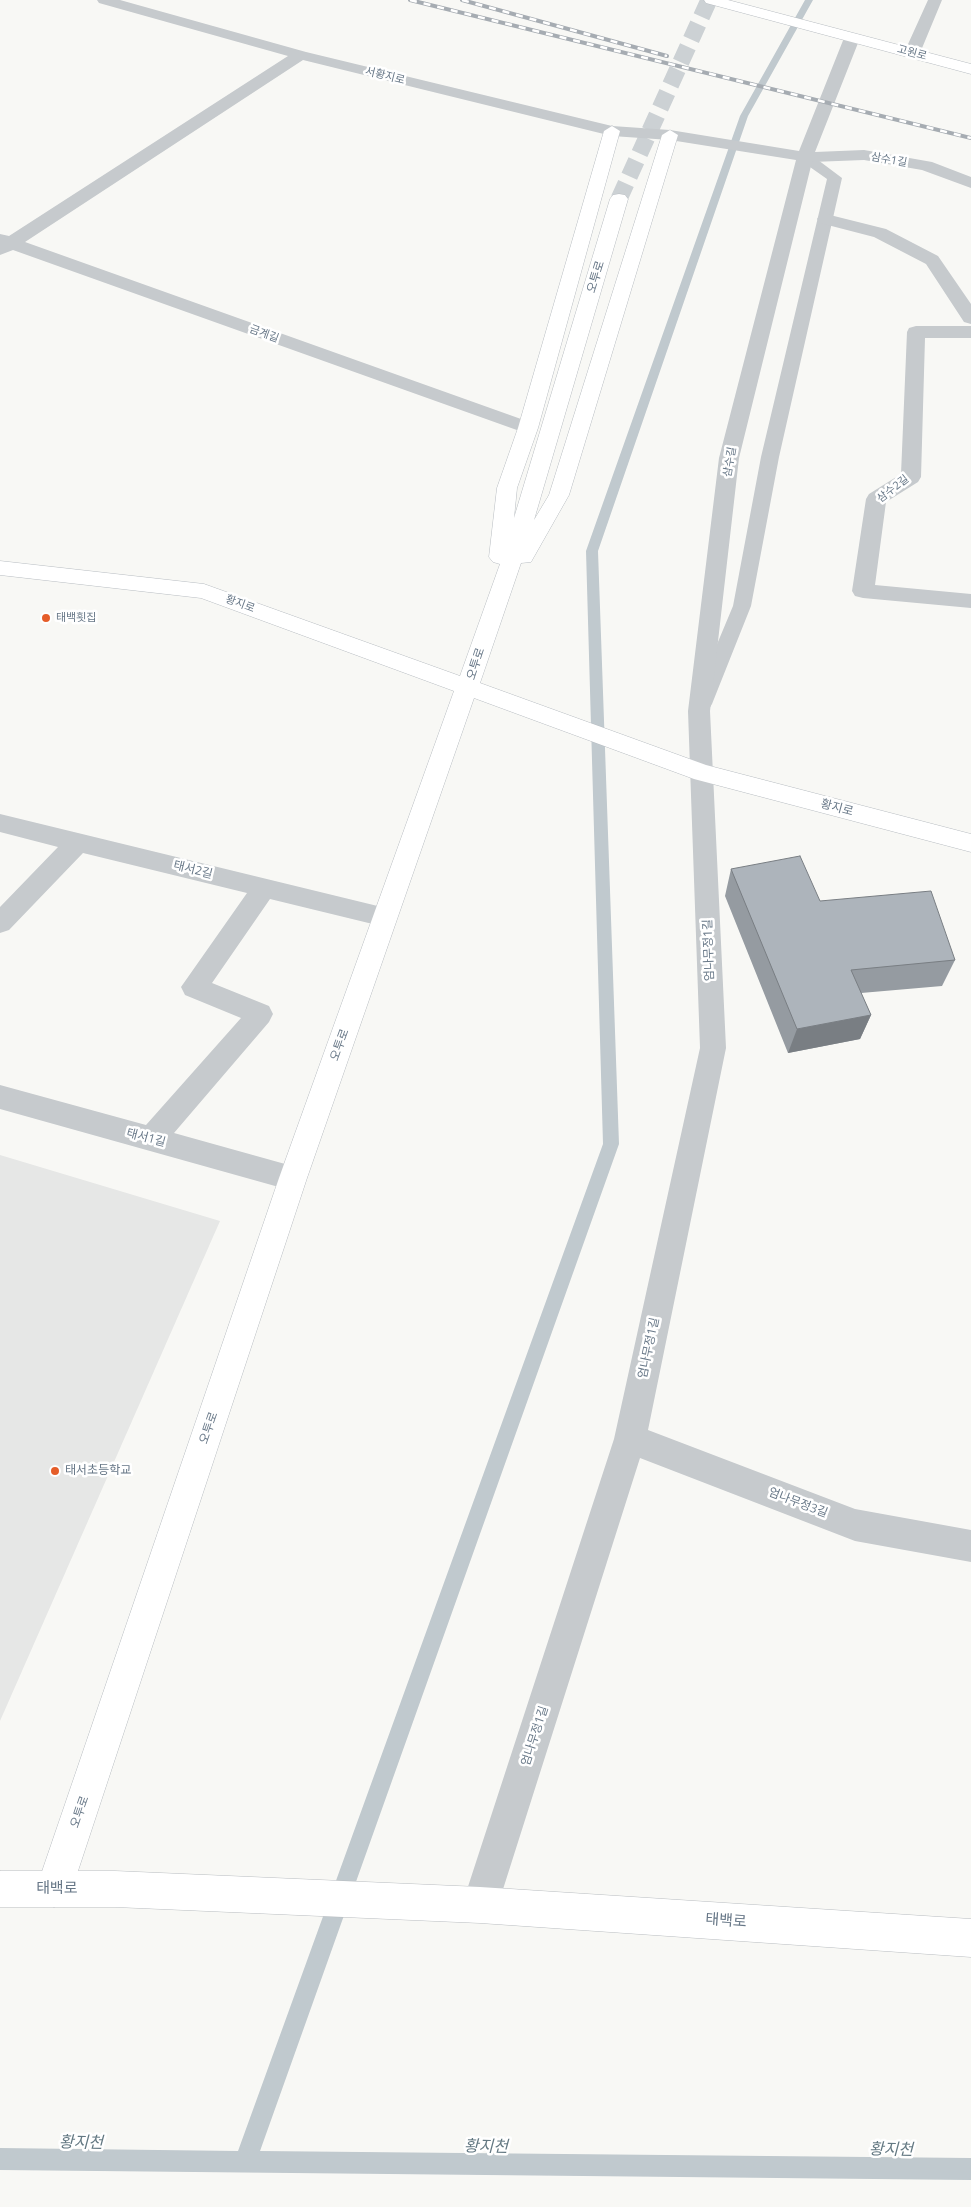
<!DOCTYPE html>
<meta charset="utf-8">
<style>
body{margin:0}
canvas{display:block;background:#f8f8f5}
</style>
<canvas width="971" height="2207"></canvas>
<script>
const context = document.querySelector('canvas').getContext('2d');
context.lineJoin = 'round';
function fillPath(path, color) {
  context.fillStyle = color;
  context.fill(path, 'evenodd');
}
function toPath(rows) {
  const path = new Path2D();
  for (const r of rows) {
    path.moveTo(r[0], r[1]);
    for (let i = 2; i < r.length; i += 2) path.lineTo(r[i], r[i + 1]);
  }
  return path;
}
function stroke(path, color, width, dash) {
  context.strokeStyle = color;
  context.lineWidth = width;
  context.lineCap = dash ? 'butt' : 'round';
  context.setLineDash(dash || []);
  context.stroke(path);
}
function drawText(font, color, halo, rows, align = 'center') {
  context.font = font + ' "Open Sans","Noto Sans KR",sans-serif';
  context.lineWidth = 5;
  context.setLineDash([]);
  context.textBaseline = 'middle';
  context.strokeStyle = halo;
  context.fillStyle = color;
  for (const [text, x, y, turn = 0] of rows) {
    context.save();
    context.translate(x, y);
    context.rotate((+turn || 0) * Math.PI / 180);
    context.textAlign = isNaN(turn) ? turn : align;
    if (halo) context.strokeText(text, 0, 0);
    context.fillText(text, 0, 0);
    context.restore();
  }
}
fillPath(toPath([
 [0,1155,220,1221,0,1721]
]), '#e6e7e6');
fillPath(toPath([
 [805,0,813,0,748,116,598,551,619,1144,260,2151,971,2158,971,2180,0,2170,0,2148,238,2151,603,1144,586,551,740,116,805,0]
]), '#c0c9ce');
stroke(toPath([
 [619,199,709,0]
]), '#ccd1d4', 17, [17, 8]);
const secondary = toPath([
 [704,0,728,0,971,64,971,74,706,3,704,0],
 [612,126,620,131,538,428,517,488,514,518,610,199,613,195,619,194,625,195,628,199,534,520,549,495,662,135,670,130,678,135,569,495,531,562,521,563,480,683,706,765,971,834,971,852,694,779,474,698,307,1178,72,1889,67,1902,54,1907,41,1902,36,1889,279,1178,454,691,201,598,0,575,0,561,204,584,460,676,500,564,493,562,489,557,497,488,518,428,604,131,612,126]
]);
const primary = toPath([
 [0,1871,115,1871,480,1887,971,1919,971,1957,480,1923,115,1907,0,1907,0,1871]
]);
stroke(secondary, '#b8bdc2', 1);
stroke(primary, '#b9bdc1', 1);
fillPath(toPath([
 [805,153,810,154,842,178,779,457,751,606,712,704,709,709,702,711,695,709,692,704,733,606,761,457,827,179,800,160,798,157,805,153]
]), '#c6cacd');
fillPath(toPath([
 [97,0,120,0,306,52,612,126,670,130,799,151,844,38,852,33,860,38,815,152,864,150,932,162,971,177,971,188,922,170,864,160,812,162,739,458,710,711,726,1048,648,1430,855,1509,971,1530,971,1562,855,1541,640,1458,498,1905,493,1918,480,1923,467,1918,462,1905,614,1439,700,1048,688,711,719,458,796,160,670,140,612,136,303,60,25,242,535,424,538,428,535,432,528,434,13,250,0,255,0,234,9,236,288,56,99,3,97,0],
 [928,0,942,0,920,53,912,58,907,56,904,53,928,0],
 [826,214,886,229,938,256,971,304,971,324,964,322,926,264,874,237,820,223,817,219,820,215,826,214],
 [916,326,971,326,971,338,925,338,921,477,918,482,886,502,875,585,971,594,971,608,863,598,855,596,852,591,866,499,869,494,901,474,907,332,909,328,916,326],
 [0,814,394,910,398,917,394,924,385,927,270,899,212,983,269,1006,273,1014,269,1022,174,1133,303,1169,307,1178,303,1187,293,1191,0,1109,0,1085,146,1125,241,1018,185,995,181,987,247,893,83,853,9,930,0,933,0,907,58,847,0,832,0,814]
]), '#c6cacd');
fillPath(secondary, '#fff');
fillPath(primary, '#fff');
const rail = toPath([
 [410,0,971,138],
 [462,0,667,56]
]);
stroke(rail, '#a6acb2', 4);
stroke(rail, '#fff', 2.5, [7]);
fillPath(toPath([
 [731,869,820,901,955,960,942,986,861,993,871,1015,860,1039,788,1053,725,896]
]), '#959ba1');
fillPath(toPath([
 [871,1015,860,1039,788,1053,797,1029]
]), '#797e83');
const building = toPath([
 [800,856,820,901,931,891,955,960,851,970,871,1015,797,1029,731,869,800,856]
]);
fillPath(building, '#adb4bb');
stroke(building, '#797e83', 1);
for (const [x, y, r, color] of [
 [46,618,5,"#e55d29"],
 [55,1471,5,"#e55d29"]
]) {
  const dot = new Path2D();
  dot.arc(x, y, r, 0, 2 * Math.PI);
  context.fillStyle = color;
  context.fill(dot);
  stroke(dot, '#fff', 2);
}
drawText('11px', '#677787', '#fff', [
 ["고원로",912,53,15],
 ["서황지로",385,76,14],
 ["삼수1길",889,160,10],
 ["금계길",264,334,20],
 ["삼수길",730,462,-80],
 ["삼수2길",893,489,-38],
 ["황지로",240,604,20]
]);
drawText('11px', '#677787', '#fff', [
 ["태백횟집",56,618]
], 'left');
drawText('12px', '#677787', '#fff', [
 ["오투로",596,277,-73],
 ["오투로",476,664,-72],
 ["황지로",837,808,15],
 ["태서2길",193,870,14],
 ["엄나무정1길",709,950,-92],
 ["오투로",340,1045,-70],
 ["태서1길",146,1138,15],
 ["엄나무정1길",649,1348,-78],
 ["오투로",209,1428,-71],
 ["엄나무정3길",798,1503,21],
 ["엄나무정1길",535,1736,-72],
 ["오투로",80,1812,-71]
]);
drawText('12px', '#677787', '#fff', [
 ["태서초등학교",65,1471]
], 'left');
drawText('15px', '#677787', '#fff', [
 ["태백로",57,1889],
 ["태백로",726,1921,4]
]);
drawText('italic 16px', '#637882', '#fff', [
 ["황지천",81,2143,1],
 ["황지천",486,2147,1],
 ["황지천",891,2150,1]
]);
</script>
